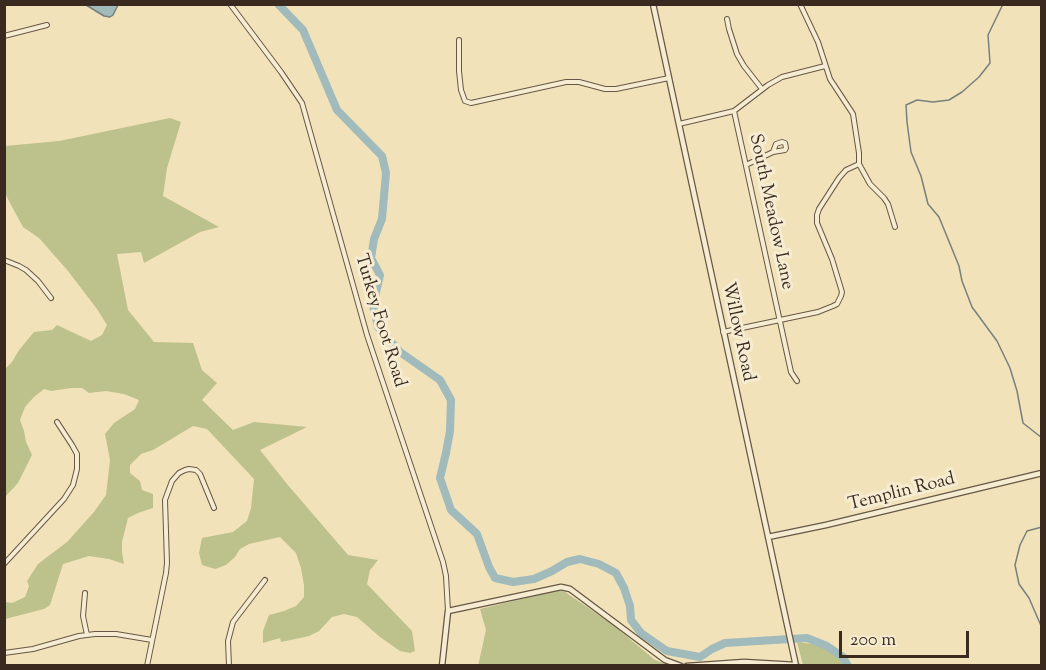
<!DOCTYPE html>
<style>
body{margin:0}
#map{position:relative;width:1046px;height:670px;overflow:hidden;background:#f1e2b9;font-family:"Sorts Mill Goudy",serif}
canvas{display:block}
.frame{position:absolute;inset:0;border:6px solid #39291f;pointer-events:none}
.scale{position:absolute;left:839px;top:631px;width:130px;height:27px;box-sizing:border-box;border:3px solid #39291f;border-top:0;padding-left:8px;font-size:18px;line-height:21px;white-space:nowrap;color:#39291f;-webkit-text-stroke:4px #f6ecd2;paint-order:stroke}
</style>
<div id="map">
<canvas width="1046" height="670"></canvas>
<div class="frame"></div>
<div class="scale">200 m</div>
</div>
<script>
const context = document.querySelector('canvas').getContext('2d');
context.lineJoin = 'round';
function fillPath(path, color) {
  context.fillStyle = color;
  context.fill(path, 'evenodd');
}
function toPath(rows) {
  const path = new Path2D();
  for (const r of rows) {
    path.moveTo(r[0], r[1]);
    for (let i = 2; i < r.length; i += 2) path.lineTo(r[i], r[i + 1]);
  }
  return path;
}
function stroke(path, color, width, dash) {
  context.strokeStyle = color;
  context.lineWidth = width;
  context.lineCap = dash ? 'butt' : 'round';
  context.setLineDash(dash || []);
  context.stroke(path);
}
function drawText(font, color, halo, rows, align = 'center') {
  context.font = font + ' "Sorts Mill Goudy",serif';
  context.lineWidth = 6;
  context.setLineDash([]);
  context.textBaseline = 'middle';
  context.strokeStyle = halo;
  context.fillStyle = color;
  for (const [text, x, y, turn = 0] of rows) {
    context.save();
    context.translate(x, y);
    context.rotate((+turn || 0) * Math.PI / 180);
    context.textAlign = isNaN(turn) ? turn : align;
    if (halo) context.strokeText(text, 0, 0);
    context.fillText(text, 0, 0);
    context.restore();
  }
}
fillPath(toPath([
 [170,118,181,122,167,168,163,196,219,227,200,232,144,263,141,252,117,254,128,310,154,342,193,343,202,370,217,383,202,400,233,430,254,422,307,427,260,450,287,484,348,555,378,560,370,570,367,584,412,631,415,651,410,653,400,651,380,637,357,617,344,614,332,617,319,631,309,636,281,642,280,638,263,643,263,631,269,615,284,611,296,606,304,597,304,585,301,568,296,553,280,537,249,544,240,549,235,557,226,565,215,569,202,565,199,553,202,538,233,532,247,521,251,508,254,479,207,429,193,426,153,450,141,454,130,465,130,473,140,481,142,490,153,494,153,508,138,513,128,518,122,542,122,552,124,564,109,559,89,556,63,564,50,605,44,609,5,619,5,602,12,603,25,597,29,586,27,581,38,564,67,542,94,512,106,495,110,460,105,434,114,423,135,409,139,400,124,394,106,391,89,393,82,388,71,388,51,391,44,389,34,397,25,407,20,420,24,431,26,442,32,455,18,483,5,497,5,369,12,362,19,350,34,332,52,330,57,325,91,341,102,335,107,325,97,309,68,271,39,238,23,227,11,205,5,193,5,146,59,141],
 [558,590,565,592,612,624,655,660,668,665,478,666,486,630,480,609],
 [797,642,827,646,843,657,848,665,803,665]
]), '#bdc28c');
const water = toPath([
 [86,5,118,5,113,15,110,17,104,16,86,5]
]);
fillPath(water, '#a1babb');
stroke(water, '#77807d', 1.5);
stroke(toPath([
 [1003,4,988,35,990,63,979,77,962,92,949,100,933,102,917,100,906,105,907,122,911,152,921,176,928,204,939,217,959,266,962,281,972,307,997,341,1010,368,1017,391,1023,423,1042,438],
 [1042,527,1027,531,1020,545,1015,565,1019,584,1029,598,1042,628]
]), '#77807d', 1.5);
stroke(toPath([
 [278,4,303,30,337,110,382,156,386,173,382,219,374,239,371,258,380,275,373,305,378,327,400,352,440,380,451,400,450,431,446,453,440,478,451,510,477,534,489,567,495,578,513,582,534,579,552,571,567,562,580,559,599,564,616,573,624,588,630,606,631,620,641,633,667,651,700,657,712,649,725,643,807,638,827,646,843,657,848,666]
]), '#a1babb', 8);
const minor = toPath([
 [230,4,281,72,302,103,367,335,443,562,446,576,448,611],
 [727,19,729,29,737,54,744,66,762,89],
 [4,36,47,25],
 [459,40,459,71,461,90,465,101,471,103,566,82,579,82,605,89,616,89,669,78],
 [734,111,791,372,797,381],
 [679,124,734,111,768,85,782,77,825,66],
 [859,164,870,184,884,198,888,204,895,227],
 [746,165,773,152,785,150,786,148,785,143,782,142,776,144,773,152],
 [4,260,19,266,26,270,38,281,51,298],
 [723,332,818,312,833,306,837,304,841,296,842,292,832,259,817,223,817,215,819,209,839,178,846,170,859,164,859,153,853,114,830,79,818,42,800,4],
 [4,564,64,499,73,485,77,469,77,454,72,445,57,422],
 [85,593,83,616,87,635],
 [4,653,33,649,79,636,95,634,116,634,152,640],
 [147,666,166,573,167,563,165,500,172,481,179,473,185,470,189,469,196,470,200,474,214,508],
 [229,666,228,641,233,622,265,580]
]);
const tertiary = toPath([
 [653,4,796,666],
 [768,537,826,525,1042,473],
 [442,666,448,611,561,587,570,589,665,660,681,666],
 [687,666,744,662,796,665]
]);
stroke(minor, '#675746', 6);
stroke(tertiary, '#675746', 7);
stroke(minor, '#f6ecd2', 4);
stroke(tertiary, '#f6ecd2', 4.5);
drawText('18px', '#39291f', '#f6ecd2', [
 ["South Meadow Lane",770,212,78],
 ["Turkey Foot Road",379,321,73],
 ["Willow Road",737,332,78],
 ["Templin Road",902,493,-14]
]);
</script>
